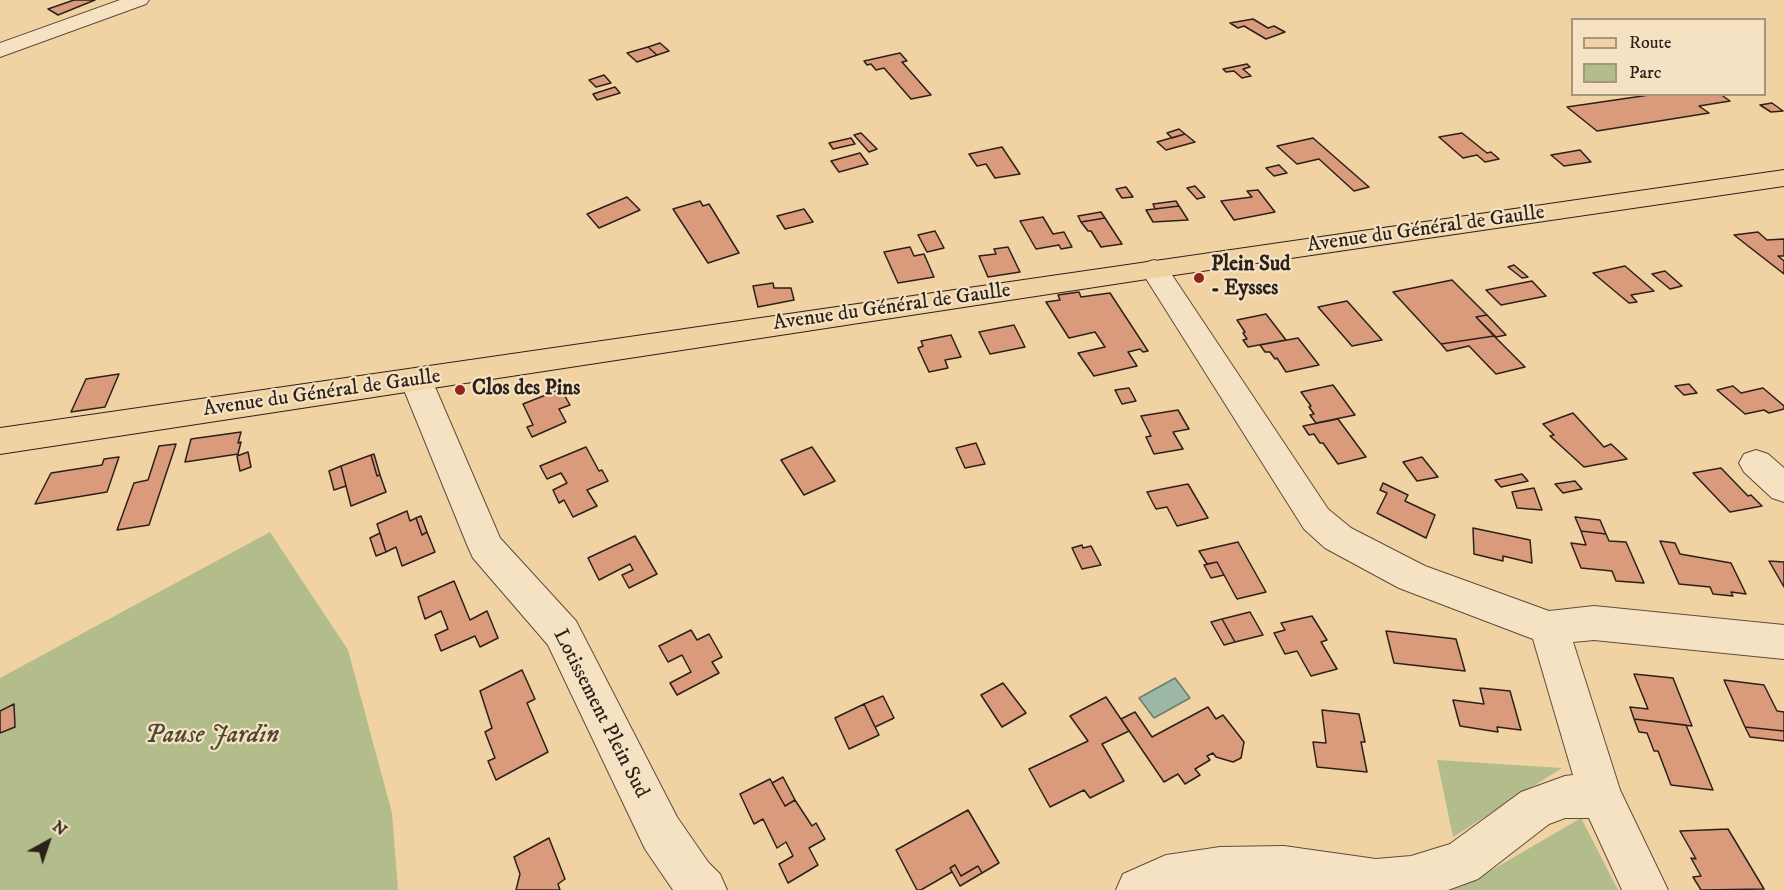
<!DOCTYPE html>
<meta charset="utf-8">
<style>
body{margin:0}
#map{position:relative;width:1784px;height:890px;overflow:hidden;background:#f0d2a3;font-family:"IM FELL DW Pica",serif}
canvas{display:block}
.legend{position:absolute;left:1571px;top:18px;width:195px;height:78px;box-sizing:border-box;background:#f5e2c3;border:2px solid #a5957f;margin:0;padding:8px 10px;list-style:none;font-size:18px;color:#2c211a}
.legend li{display:flex;align-items:center;gap:12px;height:30px}
.legend b{width:30px;border:2px solid #a5957f}
.north{position:absolute;left:18px;top:812px;width:60px;height:60px;-webkit-text-stroke:4px #f5e2c3;paint-order:stroke;rotate:40deg;font-size:16px;font-weight:700;line-height:24px;text-align:center;color:#2c211a}
.north::after{content:'';display:block;margin:auto;width:21px;height:27px;background:#2c211a;clip-path:polygon(50% 0,100% 100%,50% 72%,0 100%)}
</style>
<div id="map">
<canvas width="1784" height="890"></canvas>
<ul class="legend">
<li><b style="height:8px;background:#f0d2a3"></b>Route</li>
<li><b style="height:16px;background:#b2bd8b"></b>Parc</li>
</ul>
<div class="north">N</div>
</div>
<script>
const context = document.querySelector('canvas').getContext('2d');
context.lineJoin = 'round';
function fillPath(path, color) {
  context.fillStyle = color;
  context.fill(path, 'evenodd');
}
function toPath(rows) {
  const path = new Path2D();
  for (const r of rows) {
    path.moveTo(r[0], r[1]);
    for (let i = 2; i < r.length; i += 2) path.lineTo(r[i], r[i + 1]);
  }
  return path;
}
function stroke(path, color, width, dash) {
  context.strokeStyle = color;
  context.lineWidth = width;
  context.lineCap = dash ? 'butt' : 'round';
  context.setLineDash(dash || []);
  context.stroke(path);
}
function drawText(font, color, halo, rows, align = 'center') {
  context.font = font + ' "IM FELL DW Pica",serif';
  context.lineWidth = 4.5;
  context.setLineDash([]);
  context.textBaseline = 'middle';
  context.strokeStyle = halo;
  context.fillStyle = color;
  for (const [text, x, y, turn = 0] of rows) {
    context.save();
    context.translate(x, y);
    context.rotate((+turn || 0) * Math.PI / 180);
    context.textAlign = isNaN(turn) ? turn : align;
    if (halo) context.strokeText(text, 0, 0);
    context.fillText(text, 0, 0);
    context.restore();
  }
}
fillPath(toPath([
 [270,532,348,650,392,813,398,890,0,890,0,678],
 [1437,760,1562,768,1453,837],
 [1581,818,1618,890,1411,890,1480,877]
]), '#b2bd8b');
const water = toPath([
 [1175,678,1190,698,1154,718,1139,698,1175,678]
]);
fillPath(water, '#9ab8a4');
stroke(water, '#6e7c6d', 1.5);
const building = toPath([
 [74,0,95,0,58,15,48,9,74,0],
 [1253,19,1268,28,1274,26,1285,32,1266,39,1244,26,1238,28,1230,23,1253,19],
 [660,43,669,51,657,55,648,47,660,43],
 [648,47,657,55,637,62,627,53,648,47],
 [900,53,907,61,902,62,931,95,911,99,884,68,876,70,871,64,867,65,864,61,900,53],
 [1247,64,1250,67,1243,69,1251,76,1242,78,1234,71,1226,72,1223,69,1247,64],
 [604,75,611,83,596,87,589,80,604,75],
 [615,87,620,93,597,100,593,94,615,87],
 [1720,94,1730,101,1699,106,1709,113,1597,131,1567,107,1656,94,1720,94],
 [1772,103,1783,111,1771,112,1760,105,1772,103],
 [1179,129,1185,134,1172,138,1167,133,1179,129],
 [861,133,877,149,869,152,854,135,861,133],
 [1462,133,1487,153,1491,152,1499,159,1485,162,1477,155,1463,158,1439,137,1462,133],
 [1185,134,1195,142,1166,150,1157,142,1185,134],
 [851,138,855,144,833,149,829,143,851,138],
 [1313,138,1369,187,1354,191,1319,159,1297,164,1277,146,1313,138],
 [1002,147,1020,174,995,178,986,164,977,166,969,154,1002,147],
 [1580,150,1591,162,1564,166,1551,155,1580,150],
 [860,153,868,164,839,172,831,161,860,153],
 [1279,165,1287,173,1274,176,1266,168,1279,165],
 [1195,186,1205,197,1197,199,1187,188,1195,186],
 [1126,187,1133,197,1122,198,1116,189,1126,187],
 [1258,190,1275,212,1234,220,1221,201,1252,197,1247,191,1258,190],
 [627,197,640,210,599,228,587,214,627,197],
 [700,201,703,206,709,204,739,253,708,263,673,209,700,201],
 [1176,201,1179,206,1155,209,1153,204,1176,201],
 [1179,206,1188,220,1153,222,1146,210,1179,206],
 [804,209,813,222,785,229,777,216,804,209],
 [1101,212,1105,218,1081,222,1078,216,1101,212],
 [1043,217,1053,234,1064,232,1072,247,1061,249,1059,245,1036,249,1020,221,1043,217],
 [1105,218,1122,244,1101,247,1091,231,1088,231,1081,222,1105,218],
 [935,231,944,248,927,252,918,235,935,231],
 [1758,232,1767,240,1784,239,1784,256,1778,256,1784,261,1784,274,1734,235,1758,232],
 [910,247,914,256,924,254,934,277,898,283,884,252,910,247],
 [1008,247,1020,272,988,277,979,256,996,254,994,249,1008,247],
 [1514,265,1528,277,1522,278,1508,267,1514,265],
 [1625,266,1654,291,1631,295,1637,302,1629,303,1593,273,1625,266],
 [1665,271,1682,286,1670,289,1652,274,1665,271],
 [1452,280,1487,315,1476,317,1494,336,1441,344,1393,292,1452,280],
 [1532,281,1546,296,1501,305,1486,290,1532,281],
 [773,283,774,288,791,288,794,300,758,307,753,286,773,283],
 [1079,292,1081,297,1110,293,1148,351,1143,352,1140,349,1128,352,1137,366,1094,376,1078,353,1105,347,1095,332,1069,338,1046,302,1060,300,1058,295,1079,292],
 [1347,301,1382,340,1352,346,1318,307,1347,301],
 [1266,314,1286,340,1248,347,1243,340,1247,339,1243,333,1245,332,1237,320,1266,314],
 [1487,315,1506,335,1496,337,1476,317,1487,315],
 [1014,325,1025,347,990,354,979,332,1014,325],
 [951,335,961,357,945,360,948,368,929,372,918,348,923,346,921,341,951,335],
 [1494,336,1525,367,1496,374,1469,346,1447,351,1441,344,1494,336],
 [1298,338,1319,365,1286,372,1277,358,1275,359,1270,352,1265,352,1260,345,1298,338],
 [119,374,105,407,71,412,86,379,119,374],
 [1689,384,1697,393,1684,395,1675,386,1689,384],
 [1333,385,1355,415,1316,423,1310,415,1314,414,1309,407,1311,406,1301,392,1333,385],
 [1733,386,1741,393,1763,388,1784,406,1784,409,1769,413,1764,410,1745,414,1717,390,1733,386],
 [1129,388,1136,401,1122,404,1115,390,1129,388],
 [561,389,570,405,559,409,566,422,532,437,527,427,533,425,523,404,561,389],
 [1178,410,1189,429,1173,432,1183,449,1154,454,1146,437,1151,436,1141,416,1178,410],
 [1573,413,1604,447,1611,444,1627,459,1584,467,1550,436,1554,435,1543,424,1573,413],
 [1338,419,1366,457,1338,464,1323,443,1320,443,1314,434,1309,435,1303,426,1338,419],
 [241,432,238,443,241,442,238,454,185,462,191,439,241,432],
 [976,443,985,464,965,468,956,448,976,443],
 [176,444,149,525,117,530,134,483,148,480,159,446,176,444],
 [586,447,599,471,602,470,608,481,587,490,597,506,573,517,564,500,559,503,553,490,567,483,561,473,547,479,540,466,586,447],
 [812,447,835,481,804,495,781,460,812,447],
 [248,452,251,467,240,471,237,456,248,452],
 [374,454,380,475,377,476,371,455,374,454],
 [371,455,377,476,380,475,386,492,351,506,341,466,371,455],
 [119,457,107,492,35,504,51,473,102,465,104,459,119,457],
 [1422,457,1438,477,1417,481,1403,462,1422,457],
 [341,466,346,486,334,490,329,471,341,466],
 [1721,468,1748,496,1751,495,1762,506,1730,512,1693,473,1721,468],
 [1522,474,1528,481,1501,487,1495,480,1522,474],
 [1575,481,1582,489,1563,493,1555,484,1575,481],
 [1383,483,1408,495,1405,501,1435,515,1426,538,1377,513,1387,493,1380,490,1383,483],
 [1188,484,1208,518,1177,526,1167,507,1156,509,1147,492,1188,484],
 [1534,488,1542,510,1517,508,1512,492,1534,488],
 [407,511,410,521,416,518,422,535,427,532,435,552,402,566,396,547,386,552,377,524,407,511],
 [421,516,427,532,422,535,416,518,421,516],
 [1575,517,1600,520,1606,534,1581,531,1575,517],
 [1473,528,1530,540,1532,563,1503,556,1503,561,1474,554,1473,528],
 [1581,531,1606,534,1609,541,1626,542,1644,583,1616,581,1612,571,1581,568,1571,543,1586,545,1581,531],
 [380,533,386,552,376,556,370,538,380,533],
 [635,536,657,574,629,588,622,575,633,570,630,564,599,580,588,558,635,536],
 [1660,541,1675,543,1680,554,1731,563,1746,594,1731,592,1733,596,1713,594,1710,587,1679,584,1660,541],
 [1238,542,1266,592,1237,599,1217,562,1207,564,1199,551,1238,542],
 [1082,545,1083,548,1091,546,1101,565,1082,569,1072,548,1082,545],
 [1769,561,1784,562,1784,587,1769,561],
 [1217,562,1224,575,1211,578,1204,565,1217,562],
 [454,581,470,620,487,611,498,638,480,647,475,636,441,651,435,635,448,629,441,611,425,619,418,597,454,581],
 [1250,612,1263,635,1235,642,1222,619,1250,612],
 [1312,616,1327,640,1321,642,1337,669,1311,676,1297,651,1285,654,1274,633,1285,630,1281,623,1312,616],
 [1222,619,1235,642,1224,645,1211,622,1222,619],
 [691,630,697,640,709,634,722,657,712,662,719,673,677,695,670,683,691,672,682,655,668,662,659,646,691,630],
 [1386,631,1456,639,1465,671,1394,663,1386,631],
 [522,670,535,699,527,703,548,752,496,780,488,761,495,758,485,732,492,728,480,691,522,670],
 [1634,674,1673,678,1692,726,1634,719,1630,707,1648,709,1634,674],
 [1724,680,1764,685,1777,711,1784,712,1784,731,1745,727,1724,680],
 [1003,683,1026,713,1002,727,981,695,1003,683],
 [1480,688,1510,691,1521,730,1497,727,1498,732,1460,726,1453,700,1484,704,1480,688],
 [883,696,894,718,875,727,864,704,883,696],
 [1106,697,1129,731,1102,744,1124,781,1090,798,1084,790,1050,807,1029,769,1088,741,1070,716,1106,697],
 [14,704,15,727,0,733,0,711,14,704],
 [864,704,879,735,849,749,835,718,864,704],
 [1208,707,1216,719,1223,715,1244,742,1241,758,1233,762,1216,757,1213,753,1207,756,1210,760,1195,769,1200,775,1185,784,1178,774,1164,782,1121,719,1135,712,1152,737,1208,707],
 [1322,710,1359,714,1365,742,1361,742,1367,772,1317,767,1313,742,1326,743,1322,710],
 [1634,719,1686,725,1713,790,1671,785,1658,751,1654,751,1647,733,1639,732,1634,719],
 [1745,727,1784,731,1784,741,1750,737,1745,727],
 [783,777,795,800,785,806,772,783,783,777],
 [770,779,785,806,795,800,812,826,816,823,825,839,809,848,818,865,788,883,779,864,793,856,786,842,777,848,763,819,754,824,740,794,770,779],
 [968,810,999,863,982,873,978,866,961,876,955,865,950,868,952,872,921,890,917,890,896,850,968,810],
 [1728,829,1764,889,1701,890,1693,877,1701,876,1691,858,1696,859,1680,831,1728,829],
 [549,838,565,879,558,884,560,890,516,890,520,874,514,857,549,838],
 [955,865,961,876,978,866,982,873,960,886,950,868,955,865]
]);
fillPath(building, '#da9b7d');
stroke(building, '#2c211a', 1.5);
const minor = toPath([
 [120,0,149,0,146,4,0,57,0,43,120,0],
 [1154,260,1164,263,1328,509,1351,528,1425,566,1549,611,1594,606,1784,625,1784,659,1594,640,1573,642,1620,790,1668,890,1622,890,1589,818,1565,818,1549,824,1478,879,1448,890,1116,890,1123,874,1166,855,1220,847,1284,846,1376,859,1411,856,1450,844,1521,792,1565,776,1573,775,1533,639,1399,588,1325,548,1304,529,1140,269,1144,263,1154,260],
 [416,369,427,372,432,380,500,538,576,621,677,817,708,862,720,874,727,890,673,890,645,849,548,645,473,558,468,547,400,380,405,372,416,369],
 [1756,450,1768,454,1784,468,1784,502,1772,498,1744,472,1739,463,1744,454,1756,450]
]);
const major = toPath([
 [1784,170,1784,186,1154,278,0,454,0,428,1784,170]
]);
stroke(minor, '#5d4d3c', 2);
stroke(major, '#2c211a', 2);
fillPath(minor, '#f5e2c3');
fillPath(major, '#f0d2a3');
for (const [x, y, r, color] of [
 [1199,278,6,"#8f2418"],
 [460,390,6,"#8f2418"]
]) {
  const dot = new Path2D();
  dot.arc(x, y, r, 0, 2 * Math.PI);
  context.fillStyle = color;
  context.fill(dot);
  stroke(dot, '#f5e2c3', 2);
}
drawText('21px', '#2c211a', '#f5e2c3', [
 ["Avenue du Général de Gaulle",1426,230,-8],
 ["Avenue du Général de Gaulle",892,308,-8],
 ["Avenue du Général de Gaulle",322,394,-8],
 ["Lotissement Plein Sud",600,714,63]
]);
drawText('bold 21px', '#2c211a', '#f5e2c3', [
 ["Plein Sud",1211,266],
 ["- Eysses",1211,290],
 ["Clos des Pins",472,390]
], 'left');
drawText('italic 26px', '#4e4836', '#f5e2c3', [
 ["Pause Jardin",212,737]
]);
</script>
